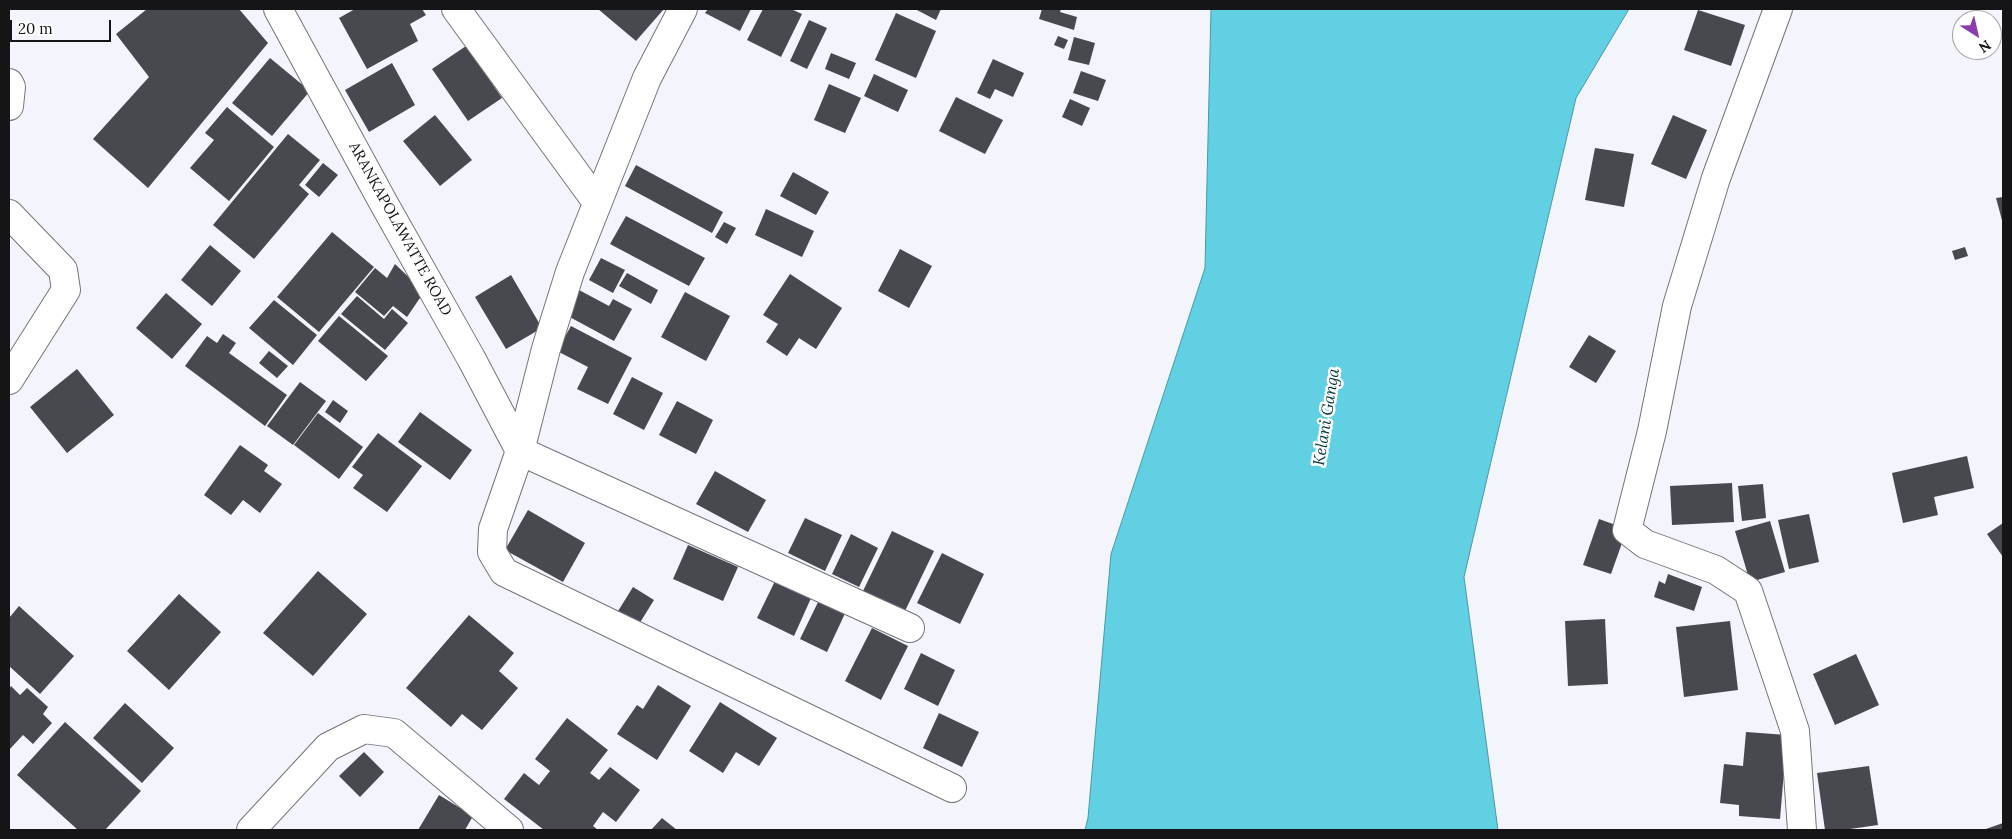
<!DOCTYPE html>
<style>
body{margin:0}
#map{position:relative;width:2012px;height:839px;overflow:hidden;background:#f3f4fc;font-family:Lora,serif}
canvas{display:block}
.frame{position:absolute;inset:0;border:10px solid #151518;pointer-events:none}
.north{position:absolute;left:1952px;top:10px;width:50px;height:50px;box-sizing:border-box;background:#fff;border:1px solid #a1a1a3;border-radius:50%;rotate:145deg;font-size:14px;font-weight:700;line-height:20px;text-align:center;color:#151518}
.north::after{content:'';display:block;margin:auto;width:18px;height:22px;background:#8c3dad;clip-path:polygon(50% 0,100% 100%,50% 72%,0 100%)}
.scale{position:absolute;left:10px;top:20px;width:101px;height:22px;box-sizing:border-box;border:2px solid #151518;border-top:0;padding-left:6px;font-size:15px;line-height:18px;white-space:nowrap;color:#151518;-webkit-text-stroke:4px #fff;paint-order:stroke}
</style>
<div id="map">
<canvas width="2012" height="839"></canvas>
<div class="frame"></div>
<div class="north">N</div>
<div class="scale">20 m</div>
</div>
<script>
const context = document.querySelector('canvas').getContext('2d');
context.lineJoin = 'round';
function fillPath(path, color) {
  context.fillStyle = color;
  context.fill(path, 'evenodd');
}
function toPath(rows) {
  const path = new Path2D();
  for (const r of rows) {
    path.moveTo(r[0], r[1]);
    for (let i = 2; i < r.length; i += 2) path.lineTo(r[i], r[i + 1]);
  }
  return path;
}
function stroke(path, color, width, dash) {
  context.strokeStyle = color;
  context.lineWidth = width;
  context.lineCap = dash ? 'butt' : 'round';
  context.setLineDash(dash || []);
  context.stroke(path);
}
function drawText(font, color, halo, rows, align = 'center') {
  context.font = font + ' Lora,serif';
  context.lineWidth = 5;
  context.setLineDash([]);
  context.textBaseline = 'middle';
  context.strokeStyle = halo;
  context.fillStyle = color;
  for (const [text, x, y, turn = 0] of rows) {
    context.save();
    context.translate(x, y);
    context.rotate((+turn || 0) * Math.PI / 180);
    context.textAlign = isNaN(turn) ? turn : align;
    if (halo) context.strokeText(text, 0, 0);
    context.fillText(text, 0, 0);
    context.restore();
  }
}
const water = toPath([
 [1211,9,1629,9,1576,98,1464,577,1498,830,1085,830,1088,818,1111,554,1205,268,1211,9]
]);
fillPath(water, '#61d0e2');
stroke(water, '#4a98a5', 1);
fillPath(toPath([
 [147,9,239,9,268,43,148,188,93,139,149,77,116,34],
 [355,9,422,9,426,15,410,24,418,41,367,69,339,18],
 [598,9,664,9,636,41],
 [708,9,751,9,740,31,705,13],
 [763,9,791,9,802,14,781,57,747,40],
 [915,9,941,9,936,20],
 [1042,9,1061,9,1060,12,1077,17,1074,30,1039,19],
 [1698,10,1745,25,1731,66,1684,50],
 [896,13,936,31,916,78,875,60],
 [809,20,827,28,807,69,790,61],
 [1058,36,1068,40,1064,49,1054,45],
 [1074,37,1095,43,1089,65,1068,60],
 [466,46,502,98,468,121,432,69],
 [831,53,856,63,849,79,825,69],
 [270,58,310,91,272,136,232,103],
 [993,59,1024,73,1013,97,995,89,990,99,977,93],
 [392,63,415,105,369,132,345,90],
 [1081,71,1106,80,1098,101,1073,93],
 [874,74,908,90,898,112,864,96],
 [829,84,861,98,845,133,814,120],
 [956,97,1003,120,985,154,939,131],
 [1070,99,1090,108,1082,126,1062,117],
 [227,107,274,147,229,201,190,168,214,140,205,133],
 [435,115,472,160,440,186,403,141],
 [1673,115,1707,130,1686,179,1651,164],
 [288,134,320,160,299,185,309,194,254,259,213,225],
 [1595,148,1634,154,1624,207,1585,200],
 [323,163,338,175,319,197,305,185],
 [636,165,723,212,712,233,625,186],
 [793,172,829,192,816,215,780,196],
 [2003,197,2003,224,1996,198],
 [766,209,814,231,802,257,755,235],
 [626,216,705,258,689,286,610,244],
 [724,222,736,228,727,244,715,237],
 [332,232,374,267,319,332,277,297],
 [210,245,241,271,212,306,181,280],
 [1965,247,1968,256,1955,260,1952,251],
 [900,249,932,266,909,308,878,291],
 [601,258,625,270,613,293,589,280],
 [395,264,424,292,407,317,393,306,384,316,355,292,375,268,387,278],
 [627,273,658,290,651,304,619,286],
 [790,274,842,308,816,349,799,338,787,356,766,342,778,324,763,315],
 [511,275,542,328,506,349,475,297],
 [579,290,609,306,613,299,632,309,614,341,566,315],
 [685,292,730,316,706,361,661,337],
 [166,293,202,324,172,359,136,328],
 [357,296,384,319,392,309,408,323,385,350,341,314],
 [274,300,317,335,293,365,249,328],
 [339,316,388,356,366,381,318,341],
 [571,326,632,358,608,404,577,389,588,367,557,351],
 [223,334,236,343,229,353,287,395,265,426,185,366,207,336,217,343],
 [1589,335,1616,351,1596,383,1569,367],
 [269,351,288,366,277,378,259,363],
 [77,369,114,415,67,453,30,407],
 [632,377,663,393,644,430,613,414],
 [300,382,326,401,293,445,267,426],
 [333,400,348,411,340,423,325,412],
 [677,401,713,420,696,454,659,435],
 [420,412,472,450,450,480,398,442],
 [318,413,363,447,339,479,294,445],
 [378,433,422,466,387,512,353,488,363,475,352,467],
 [240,445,268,465,264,471,282,484,260,513,243,500,231,515,204,495],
 [1967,456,1974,488,1934,497,1938,515,1903,523,1892,473],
 [715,471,766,500,748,532,696,504],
 [1732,483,1734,522,1672,525,1670,486],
 [1763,484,1766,518,1742,521,1738,486],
 [528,510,585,543,563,582,505,550],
 [1809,514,1819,562,1789,569,1778,520],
 [805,518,842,535,825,571,788,553],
 [1599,519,1627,529,1611,574,1583,565],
 [1770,521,1785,572,1750,582,1735,531],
 [2003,523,2003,557,1987,534],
 [892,531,934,551,905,611,863,591],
 [851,534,878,548,859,587,832,574],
 [688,545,738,567,723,601,673,579],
 [942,553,984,574,960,624,917,603],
 [318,571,367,614,313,676,263,633],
 [1668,574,1702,587,1694,611,1654,597,1659,581,1665,584],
 [776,579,812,596,794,636,757,618],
 [633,587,654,600,636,629,615,616],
 [179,594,221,632,169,690,127,651],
 [822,594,848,607,827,652,800,639],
 [19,606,74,656,40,694,9,666,9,618],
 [469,615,514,653,499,671,518,688,482,730,462,714,451,727,406,688],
 [1605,619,1608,684,1568,686,1565,621],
 [1730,621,1738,690,1684,697,1676,627],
 [872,628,908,646,881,700,845,681],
 [921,653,955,670,938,706,904,689],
 [1856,654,1879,705,1835,725,1813,674],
 [658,685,691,706,657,760,617,734,637,705,643,709],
 [11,686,20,695,27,688,48,707,43,714,52,723,33,744,23,735,9,750,9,689],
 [720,702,777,738,759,766,736,752,723,773,689,751],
 [125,703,174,748,142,783,93,738],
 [939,713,979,732,962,767,923,748],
 [567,718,608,750,590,773,599,780,610,767,640,790,616,822,603,812,593,826,598,830,544,830,504,799,524,773,539,785,550,771,535,759],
 [65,722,141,791,105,830,78,830,17,775],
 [1746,732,1787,735,1780,819,1739,816,1739,805,1720,803,1724,764,1743,766],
 [364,752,384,772,360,797,339,776],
 [1869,766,1878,825,1843,830,1825,830,1817,773],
 [439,795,473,816,465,830,418,830],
 [662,818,677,830,651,830],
 [2003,823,2003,830,1983,830]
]), '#48494f');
const minor = toPath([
 [278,9,383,202,471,358,520,451],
 [456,9,596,201],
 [683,9,647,78,570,272,546,349,520,451,493,529,492,552,504,572,952,788],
 [1778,9,1716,178,1677,306,1652,431,1627,530,1645,544,1716,570,1748,591,1795,731,1802,830],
 [9,83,11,87,9,106],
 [9,214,63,270,66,290,9,380],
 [520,451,910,628],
 [251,830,328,747,364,729,394,733,509,830]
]);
stroke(minor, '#74757b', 30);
stroke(minor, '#fff', 28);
drawText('15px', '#151518', '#fff', [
 ["ARANKAPOLAWATTE ROAD",400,229,61]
]);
drawText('italic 16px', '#00363d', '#fff', [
 ["Kelani Ganga",1327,417,-81]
]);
</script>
